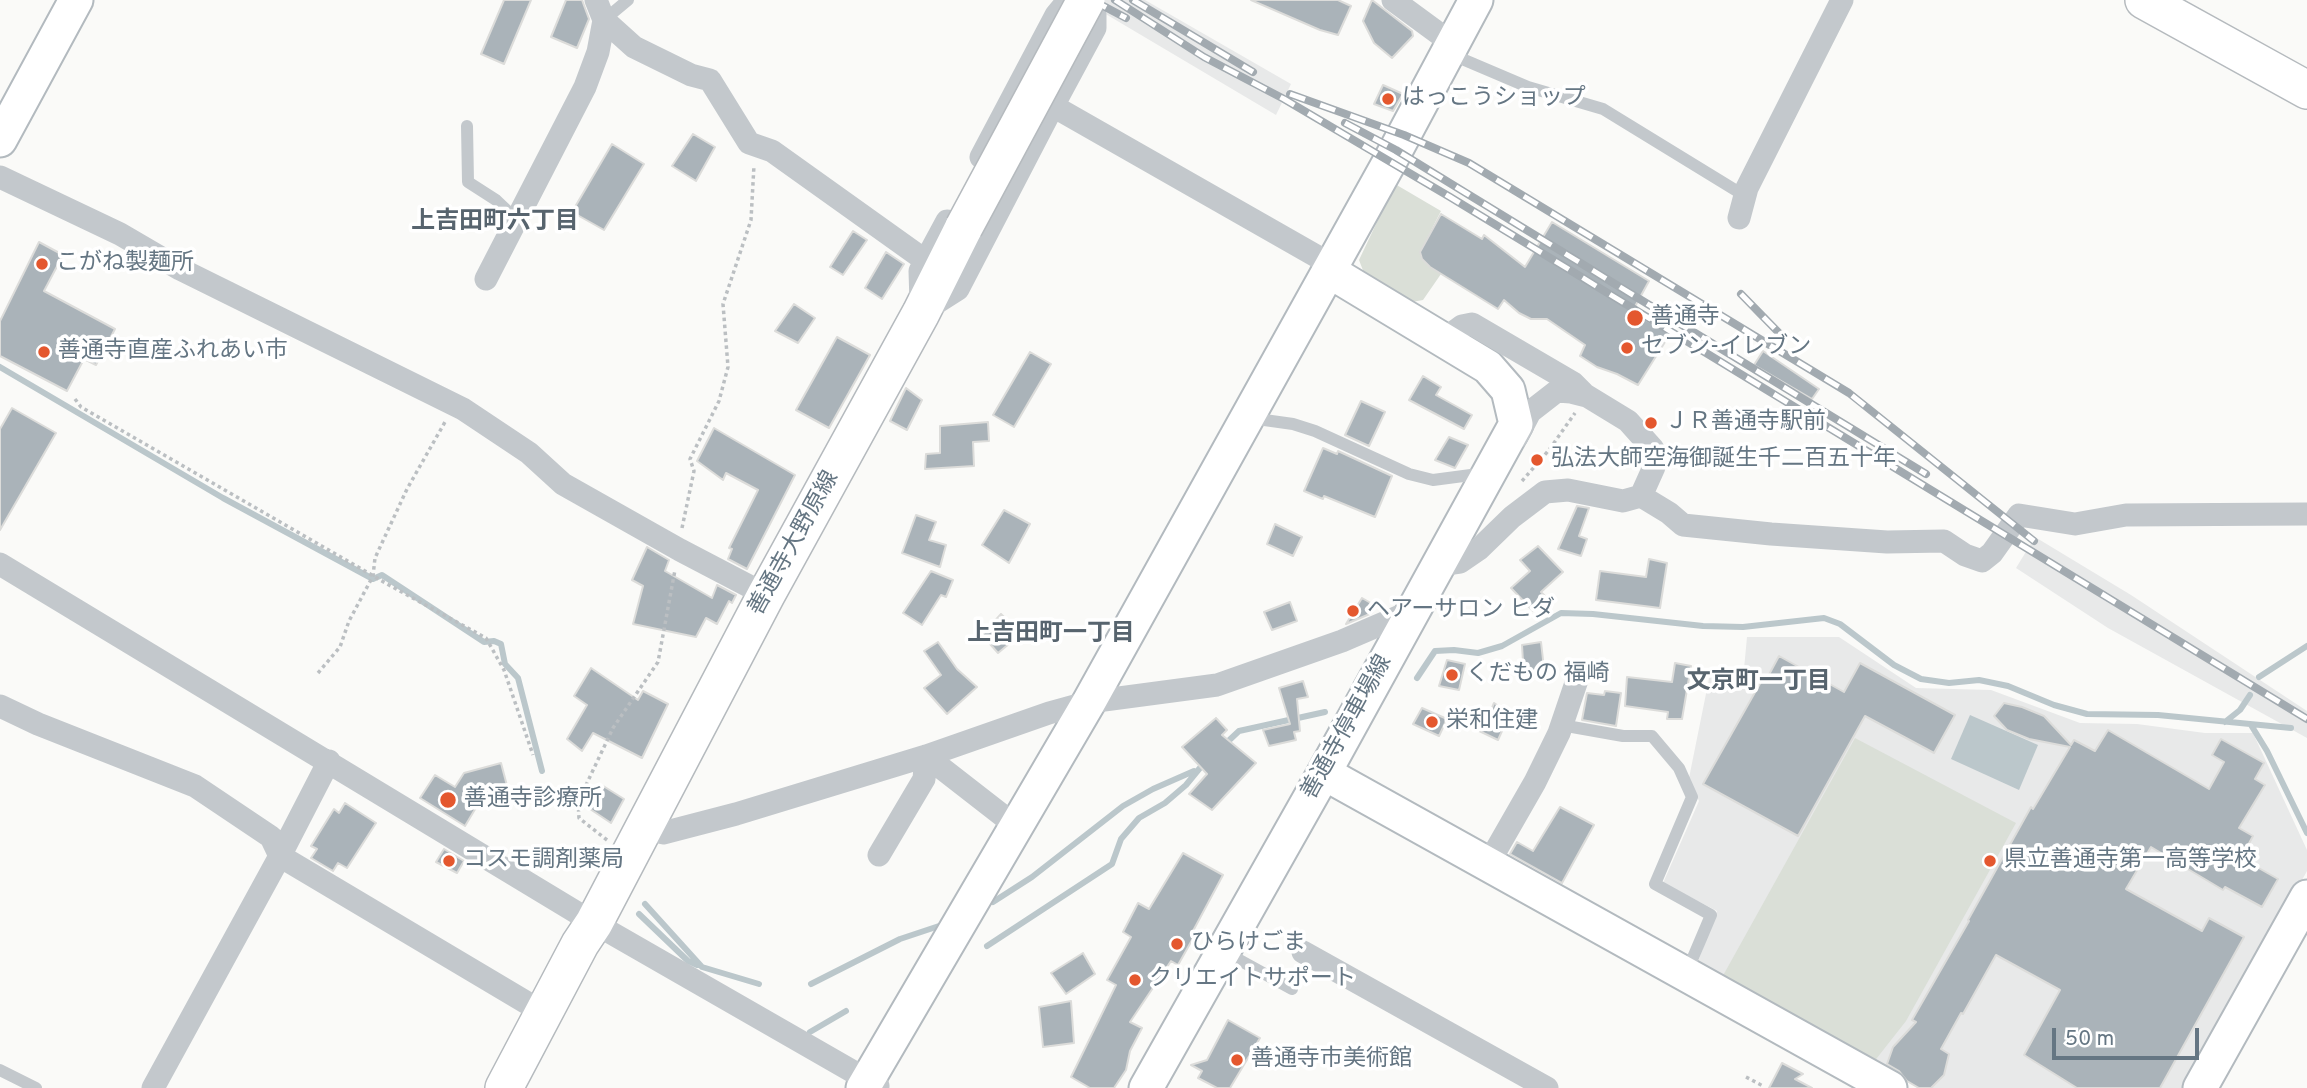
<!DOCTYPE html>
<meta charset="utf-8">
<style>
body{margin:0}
#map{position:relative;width:2307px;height:1088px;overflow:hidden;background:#fafaf8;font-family:Overpass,sans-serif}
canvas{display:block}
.scale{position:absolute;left:2052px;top:1028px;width:147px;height:32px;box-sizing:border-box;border:4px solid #657683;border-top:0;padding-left:9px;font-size:21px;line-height:24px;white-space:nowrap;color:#657683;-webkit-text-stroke:5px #fff;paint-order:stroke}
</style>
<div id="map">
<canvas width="2307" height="1088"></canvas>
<div class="scale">50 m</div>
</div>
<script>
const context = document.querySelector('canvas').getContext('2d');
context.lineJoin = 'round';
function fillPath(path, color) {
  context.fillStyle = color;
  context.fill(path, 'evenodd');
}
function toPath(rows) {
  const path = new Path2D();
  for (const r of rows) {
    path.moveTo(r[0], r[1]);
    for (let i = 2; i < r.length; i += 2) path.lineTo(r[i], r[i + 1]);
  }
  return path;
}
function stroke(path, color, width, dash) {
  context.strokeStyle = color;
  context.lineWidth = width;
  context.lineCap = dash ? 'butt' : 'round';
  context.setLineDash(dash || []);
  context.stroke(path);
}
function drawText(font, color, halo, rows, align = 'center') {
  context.font = font + ' Overpass,"Noto Sans JP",sans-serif';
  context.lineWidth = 7;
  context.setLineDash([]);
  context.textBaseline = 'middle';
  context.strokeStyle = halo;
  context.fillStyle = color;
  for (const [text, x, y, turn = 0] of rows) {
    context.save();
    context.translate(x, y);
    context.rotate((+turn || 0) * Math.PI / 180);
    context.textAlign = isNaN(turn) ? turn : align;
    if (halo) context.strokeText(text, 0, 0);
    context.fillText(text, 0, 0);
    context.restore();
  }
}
fillPath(toPath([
 [1082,0,1145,0,1291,84,1276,115],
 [2035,537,2131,595,2307,711,2307,738,2108,628,2016,568],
 [1747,637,1839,637,1916,688,1991,690,2080,723,2137,724,2205,733,2253,733,2307,850,2307,871,2186,1088,1918,1088,1696,967,1717,911,1663,883,1699,801,1689,778,1711,669,1744,669]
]), '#e8e9e9');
fillPath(toPath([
 [1395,184,1441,211,1420,252,1422,259,1430,267,1441,274,1423,300,1412,302,1370,278,1364,273,1359,260],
 [1855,738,2016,823,1906,1021,1873,1063,1720,981]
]), '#dadfd7');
fillPath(toPath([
 [1970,715,2038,745,2019,790,1951,759]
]), '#bbc7cb');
stroke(toPath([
 [0,367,223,498,373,579,382,575,484,642,494,641,501,644,505,664,518,678,542,771],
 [2259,677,2307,646],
 [1417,678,1435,651,1454,650,1478,653,1502,646,1561,613,1593,614,1703,626,1743,627,1824,618,1840,624,1894,665,1921,679,1949,683,1979,680,2008,686,2054,705,2087,714,2158,715,2291,728],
 [2225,722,2240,710,2250,695],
 [2251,725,2267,751,2307,833],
 [1223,746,1239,731,1325,712],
 [993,902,1032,877,1123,806,1153,789,1194,771],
 [645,904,702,967,759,984],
 [639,914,688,961,697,965],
 [987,946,1112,864,1121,839,1139,818,1165,803,1186,785,1204,763],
 [811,984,900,939,945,924],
 [810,1032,846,1011]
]), '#bbc7cb', 6);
const building = toPath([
 [504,0,531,0,504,64,481,54,504,0],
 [566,0,582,0,589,19,577,48,551,37,566,0],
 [1251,0,1338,0,1351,6,1338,35,1320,30,1251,0],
 [1372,0,1412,31,1413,36,1392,58,1374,43,1363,21,1372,0],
 [1383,85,1403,94,1393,111,1374,104,1383,85],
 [693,134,715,147,696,181,672,166,693,134],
 [612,144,644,164,604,230,572,212,612,144],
 [1441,214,1482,239,1484,235,1525,267,1552,222,1649,281,1632,312,1670,334,1638,385,1617,374,1597,367,1580,356,1585,345,1547,319,1531,319,1519,313,1504,300,1498,309,1430,267,1422,259,1420,252,1441,214],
 [853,231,867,240,843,275,830,267,853,231],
 [39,242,63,255,44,291,115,329,96,365,84,359,67,391,0,356,0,321,39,242],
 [886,252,904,264,882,299,865,288,886,252],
 [794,304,815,318,798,343,775,331,794,304],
 [837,337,870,355,829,428,796,410,837,337],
 [1763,351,1819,389,1812,399,1754,365,1763,351],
 [1030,352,1051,364,1014,427,993,415,1030,352],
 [1423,376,1441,387,1436,395,1472,415,1464,429,1409,400,1423,376],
 [906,388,922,400,907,430,890,421,906,388],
 [1361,401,1385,412,1369,446,1345,435,1361,401],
 [12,408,56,433,0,530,0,429,12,408],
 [988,422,989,441,973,442,974,466,925,469,926,454,940,453,940,426,988,422],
 [714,428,795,475,747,569,728,559,732,549,729,548,758,490,726,473,723,480,697,461,714,428],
 [1449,437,1468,445,1455,468,1435,460,1449,437],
 [1323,448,1337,454,1338,451,1392,476,1375,517,1324,496,1323,499,1304,491,1323,448],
 [1577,506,1589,508,1579,536,1587,539,1581,556,1558,549,1577,506],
 [1004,510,1030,524,1009,563,982,545,1004,510],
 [916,515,936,522,929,540,946,545,940,567,902,553,916,515],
 [1275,524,1302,537,1293,556,1267,544,1275,524],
 [1538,546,1563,572,1541,592,1547,598,1533,611,1511,588,1530,571,1520,560,1538,546],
 [647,547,669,560,665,571,712,598,717,585,736,595,732,603,729,601,717,624,706,618,696,637,633,624,643,586,632,580,647,547],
 [1649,559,1667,563,1660,608,1596,600,1600,571,1646,577,1649,559],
 [931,571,953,580,946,597,941,595,922,625,903,613,931,571],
 [1362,598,1376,606,1372,613,1346,624,1362,598],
 [1290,602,1297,621,1272,630,1264,612,1290,602],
 [1001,614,1021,634,998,653,982,635,1001,614],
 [938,642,957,669,977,687,947,714,924,688,941,675,924,651,938,642],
 [1541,642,1545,677,1524,679,1522,645,1541,642],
 [1779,656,1844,692,1860,663,1955,715,1934,753,1865,716,1798,836,1703,784,1762,680,1765,682,1779,656],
 [1447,660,1465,664,1459,690,1439,686,1447,660],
 [1675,663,1691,666,1682,719,1667,719,1668,712,1625,706,1627,677,1672,682,1675,663],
 [591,668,638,700,643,691,668,704,642,758,593,733,582,751,567,739,587,705,574,696,591,668],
 [1303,681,1308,697,1297,699,1300,731,1294,732,1296,740,1269,746,1263,730,1290,724,1279,688,1303,681],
 [1605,691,1621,693,1616,726,1582,720,1587,693,1604,695,1605,691],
 [1494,703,1510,713,1498,740,1473,728,1483,711,1489,715,1494,703],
 [2004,703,2022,707,2044,716,2071,745,2074,740,2095,751,2108,730,2209,789,2224,762,2212,755,2221,739,2264,763,2255,779,2265,785,2239,828,2253,836,2241,858,2278,879,2262,907,2225,887,2223,890,2151,847,2126,889,2202,931,2209,918,2244,937,2160,1088,2077,1088,2024,1055,2060,990,1996,955,1963,1014,1961,1013,1941,1049,1949,1054,1944,1075,1931,1088,1919,1088,1907,1081,1899,1071,1887,1064,1893,1047,1916,1022,1912,1020,1969,921,1968,920,2031,807,2033,809,2070,747,2029,739,2007,730,1994,716,2004,703],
 [1422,708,1447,719,1439,736,1413,724,1422,708],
 [1216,718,1227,730,1222,735,1256,763,1212,810,1189,794,1207,774,1182,747,1216,718],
 [501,763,510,797,477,806,465,826,420,798,435,775,455,787,464,773,501,763],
 [600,784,624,799,611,823,587,807,600,784],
 [345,803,376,823,347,868,338,863,333,871,311,858,317,849,311,846,334,809,339,813,345,803],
 [1560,807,1594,825,1562,883,1510,854,1517,842,1533,851,1560,807],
 [444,849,464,861,457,873,436,862,444,849],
 [1183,853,1223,875,1193,931,1196,933,1178,965,1171,961,1130,1022,1142,1028,1130,1051,1126,1070,1114,1088,1090,1088,1071,1077,1116,985,1107,980,1131,937,1123,932,1138,903,1149,909,1183,853],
 [1083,953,1095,974,1066,994,1051,973,1083,953],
 [1071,1001,1074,1043,1043,1047,1039,1007,1071,1001],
 [1228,1020,1260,1038,1230,1088,1217,1088,1198,1078,1202,1071,1191,1065,1207,1060,1228,1020],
 [1782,1063,1803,1074,1795,1079,1812,1088,1769,1088,1782,1063]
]);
fillPath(building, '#aab3b9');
stroke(building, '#dcdcda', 2);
const secondary = toPath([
 [0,140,76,0],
 [1324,773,1890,1088],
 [863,1088,1089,702,1390,161,1476,0],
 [1146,1088,1324,773,1516,424,1508,390,1488,367,1329,271],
 [2200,1088,2307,897]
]);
const primary = toPath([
 [2144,0,2307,90],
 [504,1088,580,944,594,923,766,595,921,313,964,227]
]);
stroke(secondary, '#b3babf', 37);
stroke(primary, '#b5babe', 40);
stroke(toPath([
 [75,399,81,407,389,585,486,638,504,670,533,755],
 [1522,481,1549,450,1575,413],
 [682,528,694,471,690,459,719,401,728,367,723,304,751,220,754,165],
 [318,673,340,647,349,621,373,576,375,558,407,489,445,422],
 [607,840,579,818,578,802,613,728,658,662,675,570],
 [1746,1077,1763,1086]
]), '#bbbfc2', 3.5, [3.5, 3.5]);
stroke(toPath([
 [604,20,628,0],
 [1448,53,1528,87,1603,109,1745,196],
 [467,126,468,182,496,200,516,219],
 [1250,418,1293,424,1315,431,1409,474,1433,480,1486,473],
 [1561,725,1623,736,1652,736,1679,768,1692,797,1655,884,1711,915,1686,974],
 [1223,951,1292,989],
 [0,1070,36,1088]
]), '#c3c8cc', 12);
stroke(toPath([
 [596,0,604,20,634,47,691,75,710,80,749,143,772,151,926,261],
 [1393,0,1453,44],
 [981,157,1056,15,1066,3,1095,14,1095,28,1053,106],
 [0,177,120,234,180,269,463,409,529,453,563,484,680,550,766,595],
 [1739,218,1747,188,1842,0],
 [486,279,585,87,598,52,604,20],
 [921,303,920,271,947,221],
 [925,310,958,289,1053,106,1332,265],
 [1443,340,1462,326,1472,324,1573,383,1583,393],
 [1641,496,1669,513,1683,525,1771,534,1887,542,1944,541,1965,555,1982,561,1992,553,2019,515,2075,524,2126,515,2307,514],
 [0,564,594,923,878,1086],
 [1439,565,1460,562,1479,549,1512,517,1545,492,1568,490,1623,501,1641,496,1654,467,1653,449,1628,421,1587,396,1571,392,1557,391,1530,412,1517,437],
 [0,706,38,724,195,786,271,837,280,856,544,1013],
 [926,756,1016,826],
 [644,828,663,833,736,814,926,756,1049,713,1089,702,1217,685,1342,641,1414,610],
 [879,855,924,779,926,756],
 [1488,864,1535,782,1559,733,1577,680],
 [1303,952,1547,1088],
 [153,1088,280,856,329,761]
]), '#c3c8cc', 23);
stroke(secondary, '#fff', 33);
stroke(primary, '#fff', 37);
const rail = toPath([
 [1092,0,1126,18],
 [1115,0,1204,57,1284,99,1450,197,2307,719],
 [1133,0,1253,72],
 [1290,94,1404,135,1469,163,1849,393,2034,541],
 [1345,123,1396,150,1466,193,1926,474],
 [1741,294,1782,336]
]);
stroke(rail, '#a2aab0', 8);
stroke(rail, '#fff', 5, [16]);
const primaryBridge = toPath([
 [964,227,1086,0]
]);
stroke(primaryBridge, '#b5babe', 40, []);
stroke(primaryBridge, '#fff', 37);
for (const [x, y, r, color] of [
 [1388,99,7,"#e4572e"],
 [42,264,7,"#e4572e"],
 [1635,318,9,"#e4572e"],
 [1627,348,7,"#e4572e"],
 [44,352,7,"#e4572e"],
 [1651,423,7,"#e4572e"],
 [1537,460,7,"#e4572e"],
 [1353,611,7,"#e4572e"],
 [1452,675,7,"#e4572e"],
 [1432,722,7,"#e4572e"],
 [448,800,9,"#e4572e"],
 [449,861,7,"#e4572e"],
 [1990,861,7,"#e4572e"],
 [1177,944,7,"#e4572e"],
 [1135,980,7,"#e4572e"],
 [1237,1060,7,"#e4572e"]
]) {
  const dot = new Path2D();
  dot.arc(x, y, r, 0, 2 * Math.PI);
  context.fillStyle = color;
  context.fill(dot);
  stroke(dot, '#fff', 2.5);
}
drawText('23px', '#657683', '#fff', [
 ["はっこうショップ",1402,99],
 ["こがね製麺所",56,264],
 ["善通寺",1651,318],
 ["セブン-イレブン",1641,348],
 ["善通寺直産ふれあい市",58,352],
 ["ＪＲ善通寺駅前",1665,423],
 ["弘法大師空海御誕生千二百五十年",1551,460],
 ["ヘアーサロン ヒダ",1367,611],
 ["くだもの 福崎",1466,675],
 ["栄和住建",1446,722],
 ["善通寺診療所",464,800],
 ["コスモ調剤薬局",463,861],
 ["県立善通寺第一高等学校",2004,861],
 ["ひらけごま",1191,944],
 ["クリエイトサポート",1149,980],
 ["善通寺市美術館",1251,1060]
], 'left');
drawText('23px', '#657683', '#fff', [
 ["善通寺大野原線",795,544,-61],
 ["善通寺停車場線",1348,728,-61]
]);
drawText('bold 24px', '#57646e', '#fff', [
 ["上吉田町六丁目",495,223],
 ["上吉田町一丁目",1051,635],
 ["文京町一丁目",1759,683]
]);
</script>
